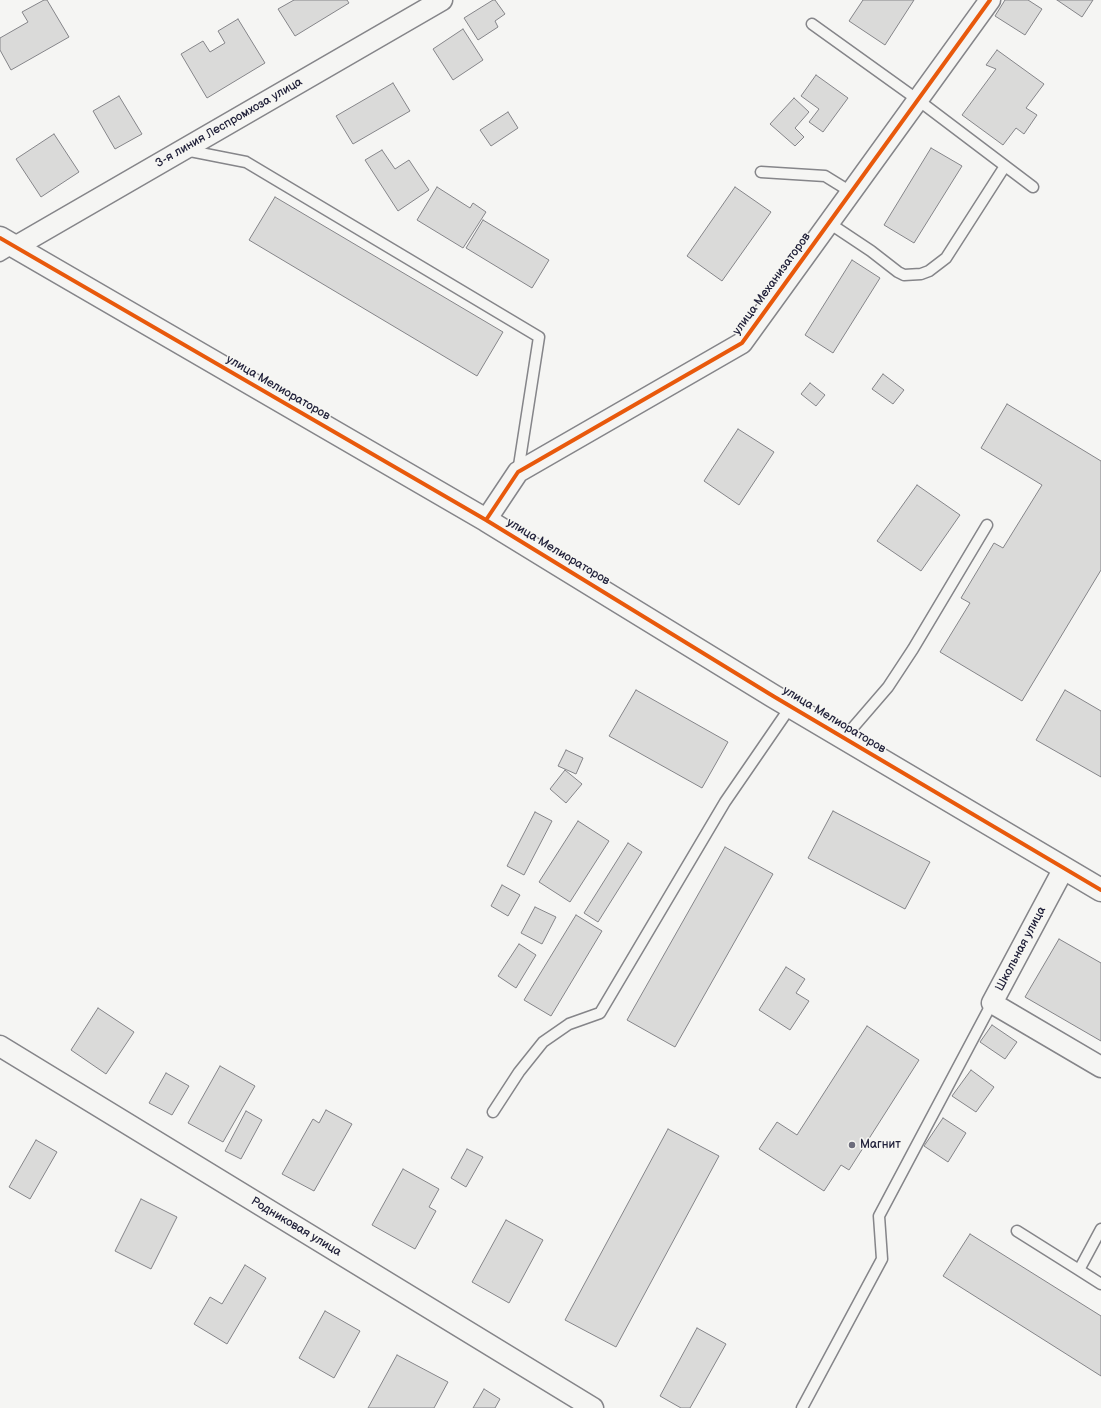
<!DOCTYPE html>
<meta charset="utf-8">
<style>
body{margin:0}
canvas{display:block;background:#f5f5f3}
</style>
<canvas width="1101" height="1408"></canvas>
<script>
const context = document.querySelector('canvas').getContext('2d');
context.lineJoin = 'round';
function fillPath(path, color) {
  context.fillStyle = color;
  context.fill(path, 'evenodd');
}
function toPath(rows) {
  const path = new Path2D();
  for (const r of rows) {
    path.moveTo(r[0], r[1]);
    for (let i = 2; i < r.length; i += 2) path.lineTo(r[i], r[i + 1]);
  }
  return path;
}
function stroke(path, color, width, dash) {
  context.strokeStyle = color;
  context.lineWidth = width;
  context.lineCap = dash ? 'butt' : 'round';
  context.setLineDash(dash || []);
  context.stroke(path);
}
function drawText(font, color, halo, rows, align = 'center') {
  context.font = font + ' "Balsamiq Sans",sans-serif';
  context.lineWidth = 3;
  context.setLineDash([]);
  context.textBaseline = 'middle';
  context.strokeStyle = halo;
  context.fillStyle = color;
  for (const [text, x, y, turn = 0] of rows) {
    context.save();
    context.translate(x, y);
    context.rotate((+turn || 0) * Math.PI / 180);
    context.textAlign = isNaN(turn) ? turn : align;
    if (halo) context.strokeText(text, 0, 0);
    context.fillText(text, 0, 0);
    context.restore();
  }
}
const building = toPath([
 [44,0,47,0,69,37,11,70,0,50,0,38,28,22,22,12,44,0],
 [294,0,347,0,349,3,295,36,278,9,294,0],
 [493,0,495,0,505,14,495,21,498,27,478,40,464,18,493,0],
 [863,0,914,0,885,45,849,21,863,0],
 [1005,0,1028,0,1042,9,1025,35,995,16,1005,0],
 [1057,0,1093,0,1082,17,1057,0],
 [238,19,265,63,207,98,181,54,203,41,210,52,225,43,218,31,238,19],
 [463,29,483,60,453,80,433,49,463,29],
 [997,50,1044,84,1026,108,1037,115,1024,134,1016,128,1003,145,962,115,996,69,986,65,997,50],
 [816,75,848,98,823,132,809,122,819,109,801,96,816,75],
 [393,83,410,111,353,144,336,116,393,83],
 [119,96,142,134,115,149,93,111,119,96],
 [794,98,809,112,795,128,804,137,795,146,770,124,794,98],
 [508,112,518,128,491,146,480,130,508,112],
 [54,134,79,172,41,197,16,159,54,134],
 [931,148,962,166,914,243,884,225,931,148],
 [382,150,395,169,409,160,429,190,398,211,365,160,382,150],
 [437,187,470,208,473,203,486,212,463,248,417,220,437,187],
 [735,187,771,212,722,281,687,256,735,187],
 [275,197,503,332,477,376,249,240,275,197],
 [483,220,549,260,532,288,466,248,483,220],
 [852,260,880,278,833,353,805,335,852,260],
 [883,374,904,390,893,404,872,389,883,374],
 [810,383,825,395,816,406,801,394,810,383],
 [1007,404,1101,461,1101,570,1022,701,940,652,970,603,961,598,994,543,1003,548,1042,485,981,448,1007,404],
 [738,429,774,452,739,505,704,481,738,429],
 [917,485,960,515,921,571,877,541,917,485],
 [636,690,728,742,702,788,609,736,636,690],
 [1065,690,1101,711,1101,777,1036,740,1065,690],
 [566,750,583,758,576,774,558,766,566,750],
 [565,770,582,784,566,803,550,789,565,770],
 [833,811,930,862,905,909,808,858,833,811],
 [535,812,552,821,524,875,507,866,535,812],
 [578,821,609,841,570,902,539,882,578,821],
 [628,843,642,852,598,922,584,913,628,843],
 [725,847,773,874,675,1047,627,1020,725,847],
 [502,885,520,895,508,916,491,906,502,885],
 [535,907,556,917,542,944,521,933,535,907],
 [576,915,602,931,551,1016,524,1000,576,915],
 [1059,939,1101,963,1101,1041,1025,997,1059,939],
 [519,944,536,955,516,988,498,976,519,944],
 [786,967,805,979,796,993,809,1001,790,1030,759,1010,786,967],
 [98,1008,134,1032,106,1074,71,1050,98,1008],
 [992,1025,1017,1042,1005,1059,980,1042,992,1025],
 [867,1026,919,1060,849,1170,841,1165,824,1191,759,1149,777,1122,797,1135,867,1026],
 [220,1066,255,1086,223,1142,188,1123,220,1066],
 [971,1070,994,1087,976,1112,952,1096,971,1070],
 [166,1073,189,1086,172,1115,149,1103,166,1073],
 [326,1110,352,1124,314,1191,282,1174,313,1119,319,1123,326,1110],
 [246,1111,262,1120,241,1159,225,1151,246,1111],
 [943,1118,966,1133,948,1162,924,1146,943,1118],
 [668,1129,719,1156,616,1347,565,1320,668,1129],
 [36,1140,57,1152,30,1199,9,1187,36,1140],
 [467,1149,483,1157,466,1187,451,1178,467,1149],
 [403,1169,439,1189,429,1207,436,1211,415,1249,372,1225,403,1169],
 [141,1199,177,1217,151,1269,115,1251,141,1199],
 [506,1220,543,1240,509,1303,472,1282,506,1220],
 [970,1234,1101,1316,1101,1376,943,1276,970,1234],
 [245,1265,266,1278,227,1344,194,1324,210,1297,222,1304,245,1265],
 [325,1311,360,1331,334,1378,299,1358,325,1311],
 [697,1328,726,1344,690,1408,681,1408,660,1396,697,1328],
 [397,1355,448,1382,434,1408,368,1408,397,1355],
 [484,1389,500,1399,495,1408,473,1408,484,1389]
]);
fillPath(building, '#dadad9');
stroke(building, '#858589', 1);
const service = toPath([
 [812,24,918,100,1033,187],
 [185,150,246,162,539,337,518,472],
 [761,172,825,176,851,192],
 [829,223,871,251,898,272,904,275,921,274,929,271,946,258,1005,166],
 [0,256,15,247],
 [844,738,888,687,913,649,987,525],
 [493,1112,519,1072,543,1042,569,1024,600,1013,725,802,791,706],
 [1101,1229,1079,1270,1101,1284],
 [1017,1231,1079,1270],
 [802,1408,882,1259,879,1216,992,1003]
]);
const minor = toPath([
 [15,247,442,0],
 [486,520,518,472,742,343,990,0],
 [1064,868,992,1003,1101,1067],
 [0,1046,593,1408]
]);
const tertiary = toPath([
 [0,238,486,520,773,696,1101,890]
]);
stroke(service, '#858589', 13);
stroke(minor, '#858589', 23);
stroke(tertiary, '#858589', 25);
stroke(service, '#f5f5f3', 10);
stroke(minor, '#f5f5f3', 20);
stroke(tertiary, '#f5f5f3', 22);
stroke(toPath([
 [0,238,486,520,773,696,1101,890],
 [486,520,518,472,742,343,990,0]
]), '#e8590c', 4);
for (const [x, y, r, color] of [
 [852,1145,4,"#6c6c7b"]
]) {
  const dot = new Path2D();
  dot.arc(x, y, r, 0, 2 * Math.PI);
  context.fillStyle = color;
  context.fill(dot);
  stroke(dot, '#f6f6f2', 1.5);
}
drawText('12px', '#22223b', '#f6f6f2', [
 ["3-я линия Леспромхоза улица",229,123,-30],
 ["улица Механизаторов",772,284,-54],
 ["улица Мелиораторов",278,388,30],
 ["улица Мелиораторов",558,552,31],
 ["улица Мелиораторов",834,720,31],
 ["Школьная улица",1021,949,-62],
 ["Родниковая улица",296,1227,31]
]);
drawText('12px', '#22223b', '#f6f6f2', [
 ["Магнит",860,1145]
], 'left');
</script>
